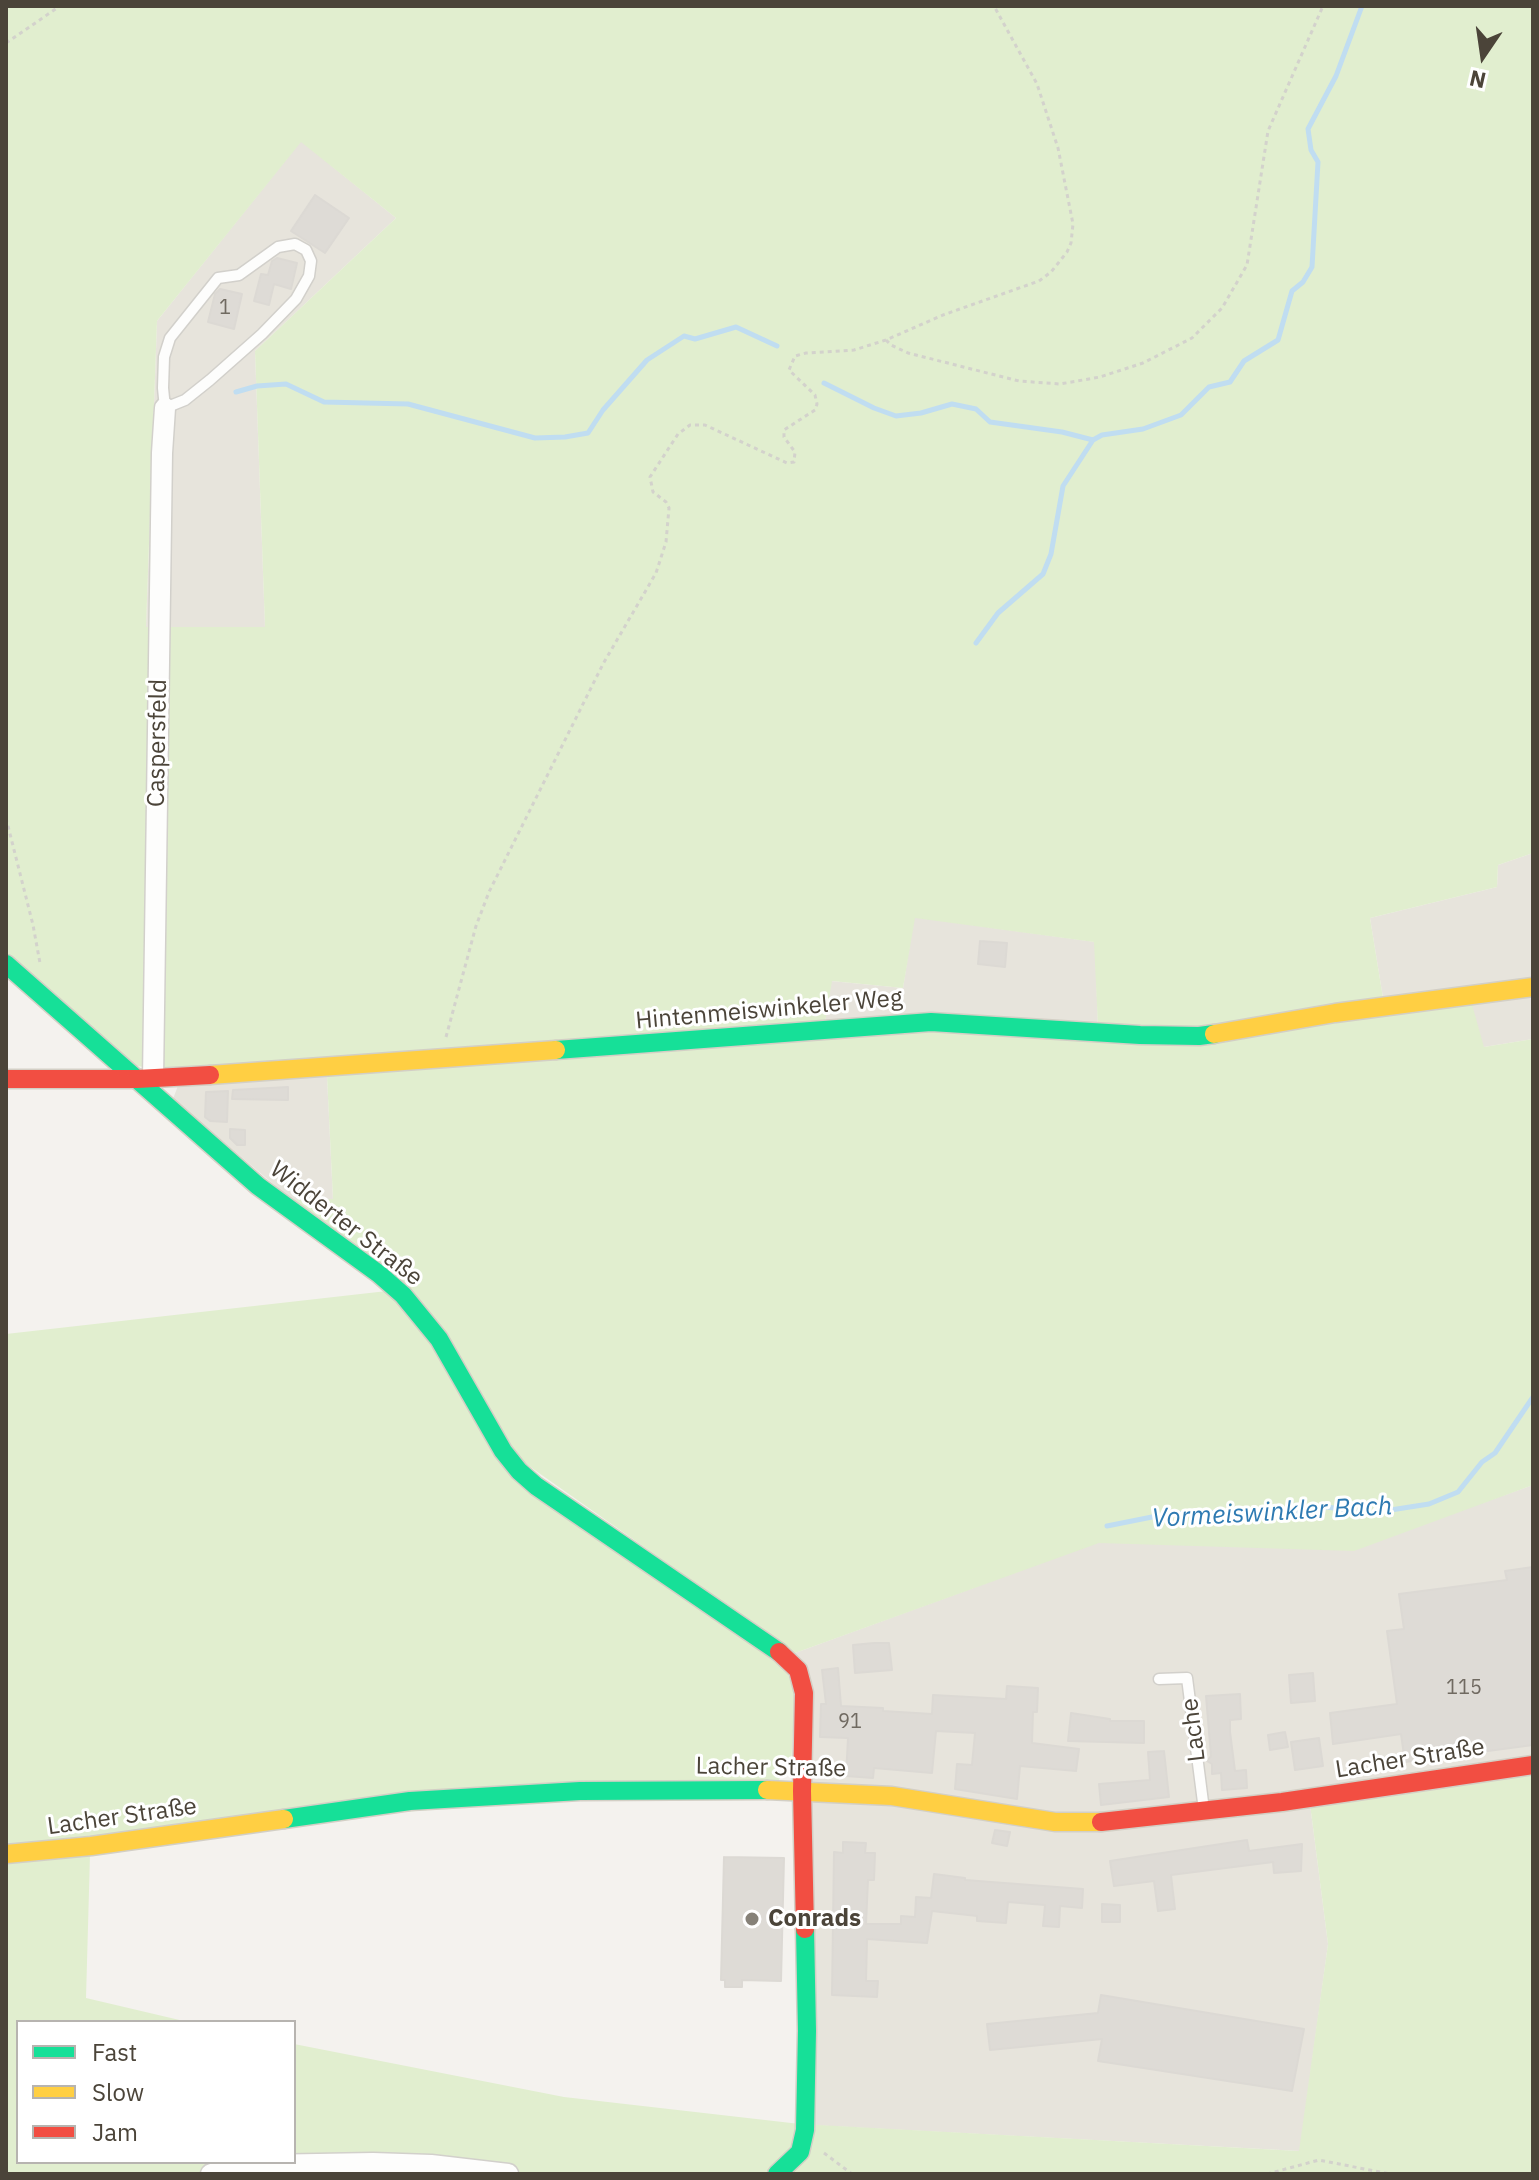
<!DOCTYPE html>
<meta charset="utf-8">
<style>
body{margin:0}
#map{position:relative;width:1539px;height:2180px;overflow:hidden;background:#f4f2ee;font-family:"IBM Plex Sans",sans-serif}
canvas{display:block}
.frame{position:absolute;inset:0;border:8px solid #4b4439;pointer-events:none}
.legend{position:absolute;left:16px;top:2020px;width:280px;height:144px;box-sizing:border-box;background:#fff;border:2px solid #b7b4b0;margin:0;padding:10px 14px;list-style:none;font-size:24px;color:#4b4439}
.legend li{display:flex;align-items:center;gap:16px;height:40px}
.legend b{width:40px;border:2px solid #b7b4b0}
.north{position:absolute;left:1443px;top:16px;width:80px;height:80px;-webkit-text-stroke:6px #fff;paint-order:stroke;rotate:193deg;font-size:22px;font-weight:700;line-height:32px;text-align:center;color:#4b4439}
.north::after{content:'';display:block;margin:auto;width:28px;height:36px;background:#4b4439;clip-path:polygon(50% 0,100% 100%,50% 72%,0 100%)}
</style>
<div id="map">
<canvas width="1539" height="2180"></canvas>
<div class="frame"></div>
<ul class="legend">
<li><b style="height:10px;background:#16e098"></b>Fast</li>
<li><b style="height:10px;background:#ffcf43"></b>Slow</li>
<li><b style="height:10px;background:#f24e42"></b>Jam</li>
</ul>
<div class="north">N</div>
</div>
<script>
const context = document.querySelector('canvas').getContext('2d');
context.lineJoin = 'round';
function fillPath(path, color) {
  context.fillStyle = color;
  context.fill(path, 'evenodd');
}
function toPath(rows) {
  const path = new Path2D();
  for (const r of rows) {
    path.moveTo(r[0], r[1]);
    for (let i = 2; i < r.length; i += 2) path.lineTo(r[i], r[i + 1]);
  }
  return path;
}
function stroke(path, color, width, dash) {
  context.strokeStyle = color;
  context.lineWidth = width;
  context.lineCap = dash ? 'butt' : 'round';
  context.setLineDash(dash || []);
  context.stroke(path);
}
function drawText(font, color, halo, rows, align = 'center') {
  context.font = font + ' "IBM Plex Sans",sans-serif';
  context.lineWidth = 6;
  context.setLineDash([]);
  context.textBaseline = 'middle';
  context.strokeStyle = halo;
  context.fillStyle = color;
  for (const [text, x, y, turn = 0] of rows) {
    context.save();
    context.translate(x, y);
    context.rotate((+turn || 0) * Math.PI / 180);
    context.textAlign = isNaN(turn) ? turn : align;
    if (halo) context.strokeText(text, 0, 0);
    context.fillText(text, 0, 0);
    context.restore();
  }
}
fillPath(toPath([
 [301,141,396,218,255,351,265,627,146,627,157,321],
 [1533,853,1533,1039,1484,1047,1383,998,1370,918,1497,887,1498,865],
 [914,917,1095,942,1098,1027,825,1023,831,981,903,988],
 [327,1076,333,1200,292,1200,173,1099,179,1083],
 [1533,1485,1533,1758,1310,1804,1328,1944,1300,2151,811,2125,795,1653,1099,1542,1350,1550]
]), '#e7e4dc');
fillPath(toPath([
 [6,6,1533,6,1533,853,1498,865,1497,887,1370,918,1383,998,1236,1027,1098,1027,1094,942,915,918,903,988,832,981,825,1023,155,1069,132,1065,6,957],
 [301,142,396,218,255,351,265,627,146,627,157,321],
 [1471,1001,1484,1047,1533,1039,1533,1485,1354,1551,1099,1543,795,1653,519,1459,439,1326,292,1200,333,1199,327,1076,906,1029,1186,1043],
 [387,1291,416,1320,498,1458,787,1671,795,1695,791,1766,778,1781,6,1845,6,1334],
 [1533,1773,1533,2174,6,2174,6,1862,90,1855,86,1998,188,2022,18,2022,18,2162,294,2162,294,2044,564,2097,800,2124,1299,2151,1328,1944,1310,1804]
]), '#e1eecf');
stroke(toPath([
 [824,383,874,408,896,416,921,413,952,404,976,409,990,422,1062,432,1093,440,1102,435,1143,429,1181,415,1209,387,1230,382,1244,361,1278,340,1292,291,1303,282,1312,267,1318,162,1311,150,1308,129,1336,76,1362,6],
 [236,392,257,386,286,384,324,402,408,404,535,438,565,437,588,433,603,410,647,360,684,336,695,339,736,327,777,346],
 [976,643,998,613,1043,574,1051,554,1063,486,1093,440],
 [1107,1526,1167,1514,1257,1511,1284,1514,1328,1507,1365,1514,1429,1504,1458,1492,1482,1462,1495,1453,1533,1397]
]), '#c0ddf1', 5);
const building = toPath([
 [315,195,349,218,325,253,291,231,315,195],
 [277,258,297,263,291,289,274,284,269,305,254,301,261,274,268,275,272,261,277,258],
 [220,289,242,294,234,329,208,322,215,294,220,289],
 [980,941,1007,943,1005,967,978,964,980,941],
 [288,1087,288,1100,232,1099,233,1090,288,1087],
 [228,1091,227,1122,210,1121,205,1117,206,1092,228,1091],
 [230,1129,245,1130,245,1145,237,1145,230,1138,230,1129],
 [1533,1567,1533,1745,1405,1762,1401,1734,1333,1744,1330,1713,1397,1704,1387,1631,1404,1629,1399,1594,1507,1580,1505,1571,1533,1567],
 [874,1643,889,1643,892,1670,855,1673,853,1645,874,1643],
 [838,1668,841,1706,883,1708,883,1711,932,1714,933,1695,1006,1699,1007,1686,1038,1688,1037,1712,1033,1712,1032,1743,1079,1749,1076,1771,1020,1766,1017,1799,955,1789,957,1764,972,1765,975,1733,936,1731,932,1773,874,1768,873,1778,846,1776,848,1738,820,1737,821,1704,826,1704,822,1670,838,1668],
 [1313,1673,1315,1701,1291,1703,1289,1675,1313,1673],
 [1240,1694,1241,1719,1230,1720,1230,1732,1235,1771,1246,1770,1247,1788,1222,1790,1221,1773,1212,1774,1212,1764,1207,1761,1211,1756,1206,1696,1240,1694],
 [1071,1713,1110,1719,1110,1721,1144,1721,1144,1743,1068,1741,1071,1713],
 [1285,1732,1288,1747,1270,1750,1268,1735,1285,1732],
 [1319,1738,1323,1766,1295,1770,1291,1742,1319,1738],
 [1164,1751,1169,1797,1101,1805,1099,1784,1150,1780,1148,1752,1164,1751],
 [995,1830,1010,1832,1007,1846,992,1843,995,1830],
 [1247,1840,1249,1851,1302,1844,1301,1871,1274,1873,1273,1862,1171,1875,1175,1909,1158,1911,1154,1881,1114,1886,1110,1861,1247,1840],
 [843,1842,866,1843,865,1853,875,1853,874,1880,868,1880,866,1924,901,1924,901,1916,915,1917,916,1897,931,1898,934,1874,965,1878,965,1880,1083,1889,1082,1908,1060,1906,1059,1927,1043,1926,1045,1905,1008,1902,1006,1923,977,1921,977,1916,932,1911,927,1943,867,1939,866,1981,878,1981,877,1997,832,1995,834,1852,843,1853,843,1842],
 [724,1857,784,1858,781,1981,742,1980,742,1987,725,1987,725,1980,721,1980,724,1857],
 [1102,1904,1120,1905,1120,1922,1102,1922,1102,1904],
 [1101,1995,1304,2029,1292,2091,1098,2061,1102,2039,990,2050,987,2024,1098,2013,1101,1995]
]);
fillPath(building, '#dedbd6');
stroke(building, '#dcd9d4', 2);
const lane = toPath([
 [295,244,306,250,311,261,309,276,296,299,262,334,210,380,185,400,165,408,163,388,164,357,170,338,218,278,239,275,278,247,295,244],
 [1159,1679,1187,1678,1204,1810]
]);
const street = toPath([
 [153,1078,162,453,165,408],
 [211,2174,262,2165,373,2163,431,2165,508,2174]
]);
const fast = toPath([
 [6,964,258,1186,379,1274,403,1295,439,1339,503,1451,519,1471,536,1486,779,1652],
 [556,1050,931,1022,1140,1035,1199,1036,1214,1034],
 [284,1819,410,1801,580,1791,767,1790],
 [777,2174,800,2152,805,2130,807,2031,805,1929]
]);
const slow = toPath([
 [1214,1034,1335,1013,1533,987],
 [210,1075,556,1050],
 [767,1790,892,1796,1055,1822,1101,1822],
 [6,1854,91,1846,284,1819]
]);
const jam = toPath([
 [6,1079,137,1079,210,1075],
 [779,1652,798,1670,804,1693,802,1791,805,1929],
 [1101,1822,1282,1802,1533,1765]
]);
stroke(lane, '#d2d0cb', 13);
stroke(street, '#d2d0cb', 23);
stroke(fast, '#d3cfc5', 21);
stroke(slow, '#d3cfc5', 21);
stroke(jam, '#d3cfc5', 21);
stroke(toPath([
 [6,43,60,6],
 [886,340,891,345,908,353,1019,381,1060,384,1100,377,1143,363,1192,338,1222,308,1247,265,1268,131,1323,6],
 [6,818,33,925,40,963],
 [446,1037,476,926,489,892,603,664,656,573,666,542,669,508,666,502,653,492,650,477,678,434,690,425,705,425,787,463,794,462,795,452,784,437,784,430,815,410,817,404,815,395,789,370,795,356,806,353,854,350,886,340,943,315,1039,281,1051,272,1067,252,1071,243,1073,224,1058,148,1037,84,994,6],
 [824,2153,852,2174],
 [1267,2174,1319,2160,1390,2174]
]), '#d3d2cc', 3, [4, 4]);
stroke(lane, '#fdfdfc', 10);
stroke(street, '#fdfdfc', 20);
stroke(fast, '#16e098', 18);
stroke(slow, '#ffcf43', 18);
stroke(jam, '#f24e42', 18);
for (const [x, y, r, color] of [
 [752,1919,8,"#868178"]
]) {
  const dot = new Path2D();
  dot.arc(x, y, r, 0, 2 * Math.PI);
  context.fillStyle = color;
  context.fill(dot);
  stroke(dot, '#fff', 3);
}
drawText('20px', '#706a61', null, [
 ["1",225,308],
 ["115",1464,1688],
 ["91",850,1722]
]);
drawText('24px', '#4b4439', '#fff', [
 ["Caspersfeld",158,743,-89],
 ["Hintenmeiswinkeler Weg",769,1010,-5],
 ["Widderter Straße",346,1224,38],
 ["Lache",1194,1730,-97],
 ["Lacher Straße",1410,1759,-9],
 ["Lacher Straße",771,1768,1],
 ["Lacher Straße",122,1817,-8]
]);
drawText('bold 24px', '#4b4439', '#fff', [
 ["Conrads",768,1919]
], 'left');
drawText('italic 26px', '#2e7ab2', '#fff', [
 ["Vormeiswinkler Bach",1272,1513,-3]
]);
</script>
